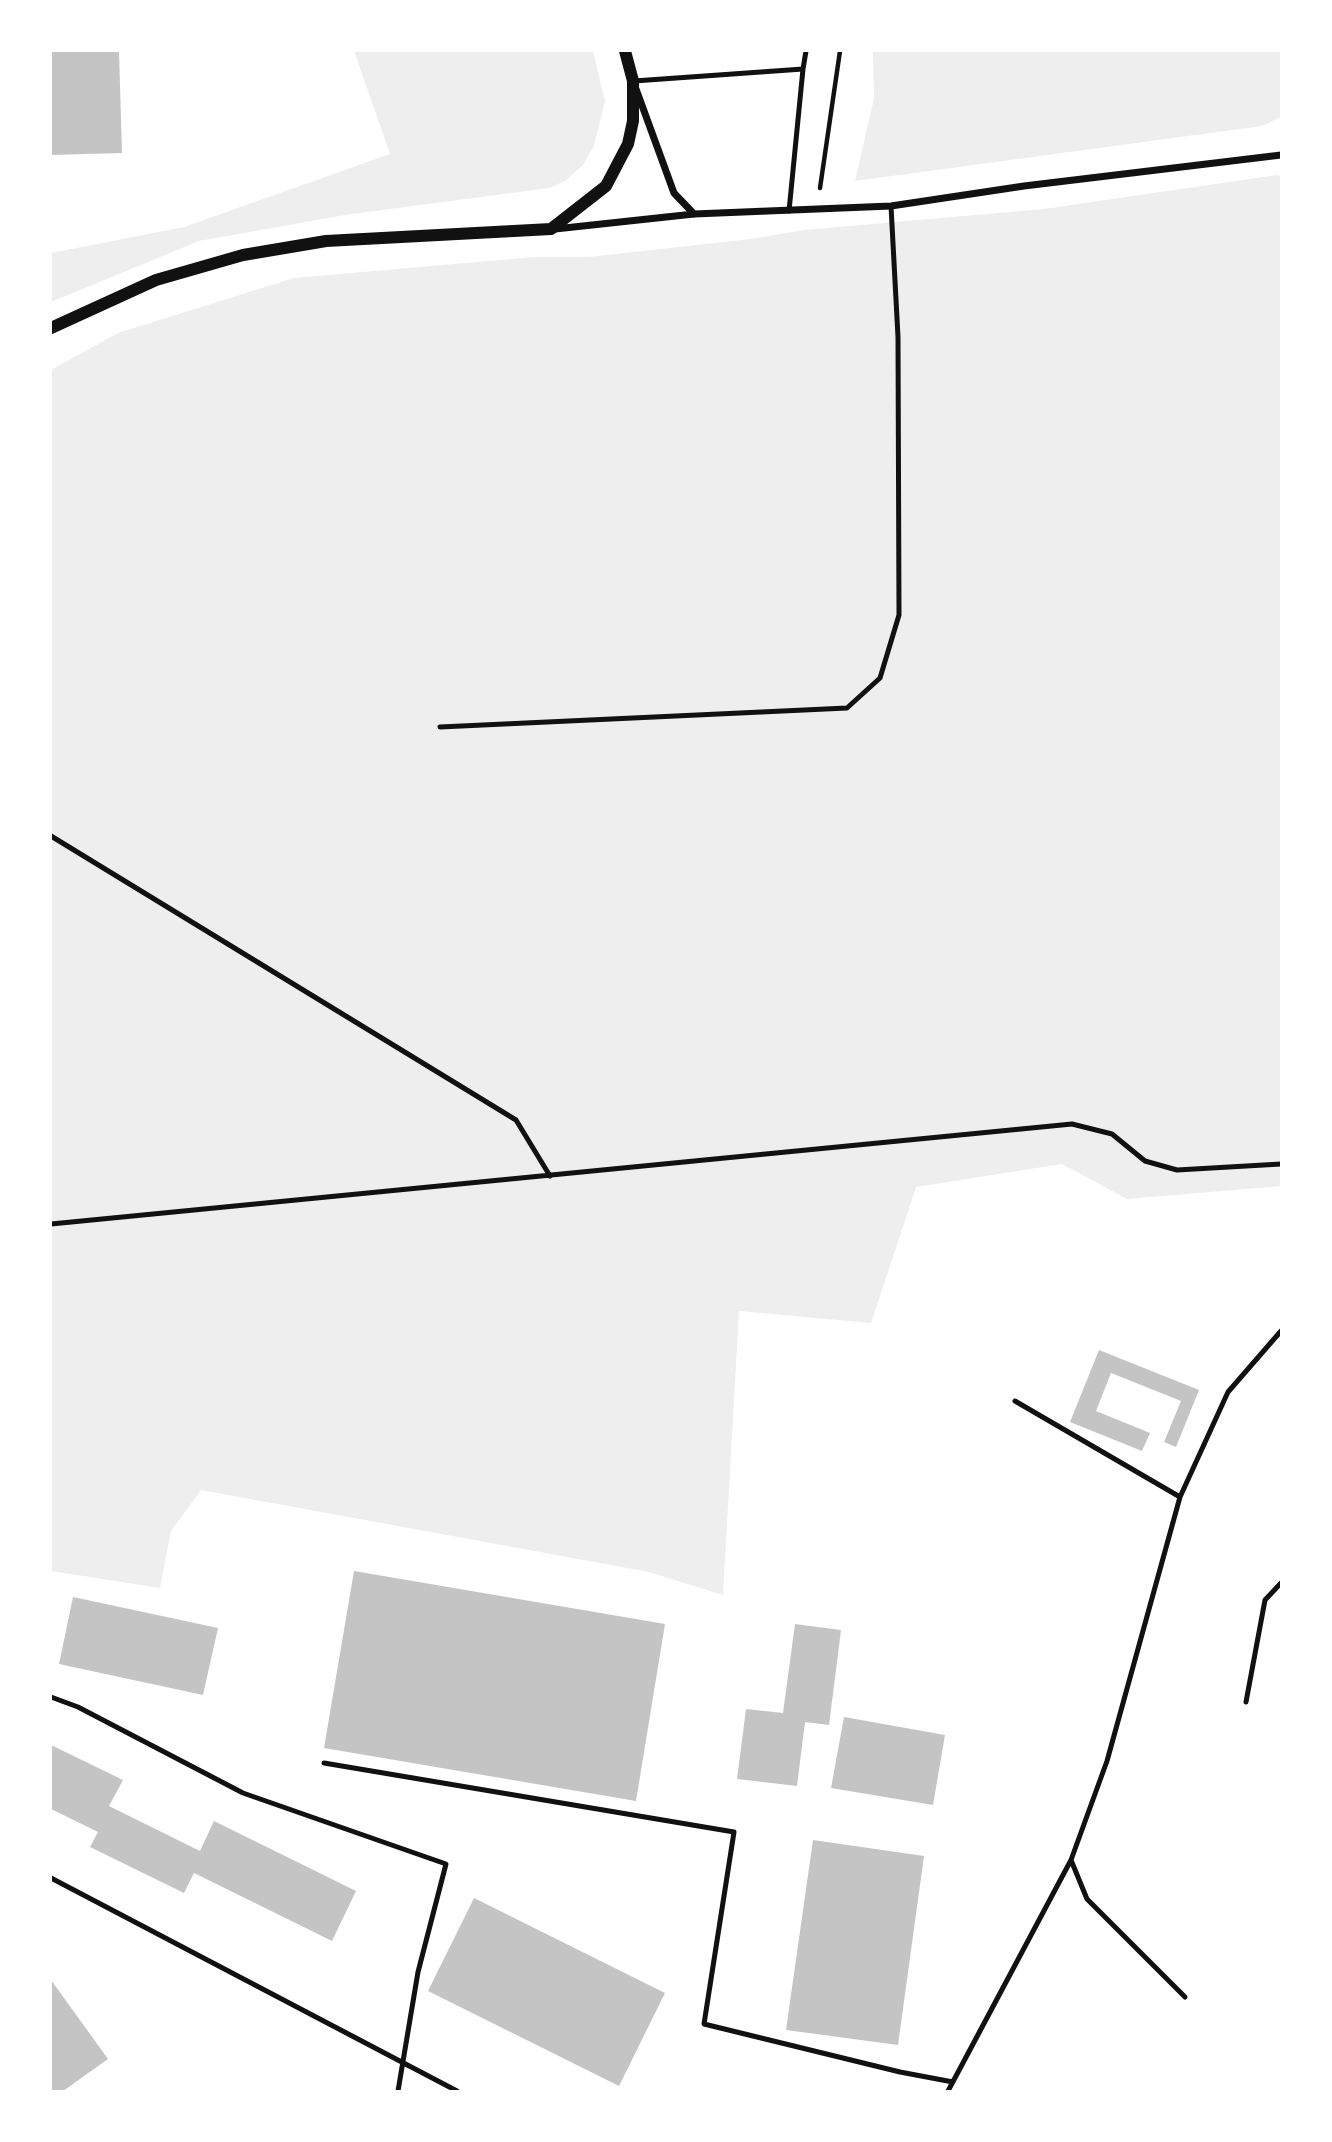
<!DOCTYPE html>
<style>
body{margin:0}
#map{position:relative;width:1332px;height:2142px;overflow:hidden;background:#fff;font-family:"Roboto Serif",serif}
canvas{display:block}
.frame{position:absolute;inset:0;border:52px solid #fff;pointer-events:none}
</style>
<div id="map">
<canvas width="1332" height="2142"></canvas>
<div class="frame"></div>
</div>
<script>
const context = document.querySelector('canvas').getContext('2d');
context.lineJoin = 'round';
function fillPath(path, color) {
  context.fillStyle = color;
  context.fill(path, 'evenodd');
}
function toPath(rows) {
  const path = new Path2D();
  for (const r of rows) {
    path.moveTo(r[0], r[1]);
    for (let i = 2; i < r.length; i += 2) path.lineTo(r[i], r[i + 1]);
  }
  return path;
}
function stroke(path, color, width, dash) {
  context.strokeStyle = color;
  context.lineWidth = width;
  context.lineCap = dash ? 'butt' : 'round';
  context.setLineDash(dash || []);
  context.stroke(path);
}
fillPath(toPath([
 [354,51,593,51,605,101,594,146,583,165,565,181,549,188,345,215,199,241,51,302,51,253,184,227,390,154],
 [873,51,1281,51,1281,117,1262,126,855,181,874,98],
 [1277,175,1281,176,1281,1186,1127,1199,1062,1164,916,1187,871,1323,739,1311,723,1595,649,1572,201,1490,171,1531,160,1588,51,1571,51,370,118,333,294,278,535,257,589,257,751,239,804,230,1044,209]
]), '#eee');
fillPath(toPath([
 [51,51,119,51,122,153,51,155],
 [1099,1350,1199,1390,1176,1447,1164,1442,1181,1401,1111,1373,1096,1411,1150,1433,1142,1451,1070,1422],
 [354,1571,665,1624,636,1801,324,1748],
 [73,1597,218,1628,203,1695,59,1664],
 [795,1624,841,1630,829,1725,805,1722,797,1786,737,1779,746,1709,783,1713],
 [844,1717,945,1735,933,1805,831,1788],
 [51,1745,123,1780,109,1806,200,1851,214,1821,356,1891,332,1941,194,1873,184,1893,90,1847,98,1832,51,1809],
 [813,1840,924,1856,898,2045,786,2030],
 [474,1898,665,1993,619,2086,428,1991],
 [51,1980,108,2059,63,2091,51,2091]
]), '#c4c4c4');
stroke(toPath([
 [820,188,840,51]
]), '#111', 4.5);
stroke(toPath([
 [803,69,806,51],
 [634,81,803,69,789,211],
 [440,727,847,708,880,678,899,615,898,337,891,206],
 [51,836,516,1120,550,1176],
 [51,1224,1072,1124,1112,1134,1145,1161,1177,1170,1281,1164],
 [1015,1401,1180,1497],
 [51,1697,78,1707,243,1793,446,1864,418,1972,398,2091],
 [1246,1702,1265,1600,1281,1583],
 [324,1763,734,1832,704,2024,900,2072,953,2082],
 [1071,1860,1087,1899,1185,1997],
 [51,1878,457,2091],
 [948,2091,1071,1860,1107,1761,1180,1497,1228,1392,1281,1331]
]), '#111', 5);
stroke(toPath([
 [636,89,674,193,694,214],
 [555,229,694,214,891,206,1024,186,1281,155]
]), '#111', 7);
stroke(toPath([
 [51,328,156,280,243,255,326,241,551,229,606,186,628,144,633,121,633,81,625,51]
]), '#111', 12);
</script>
